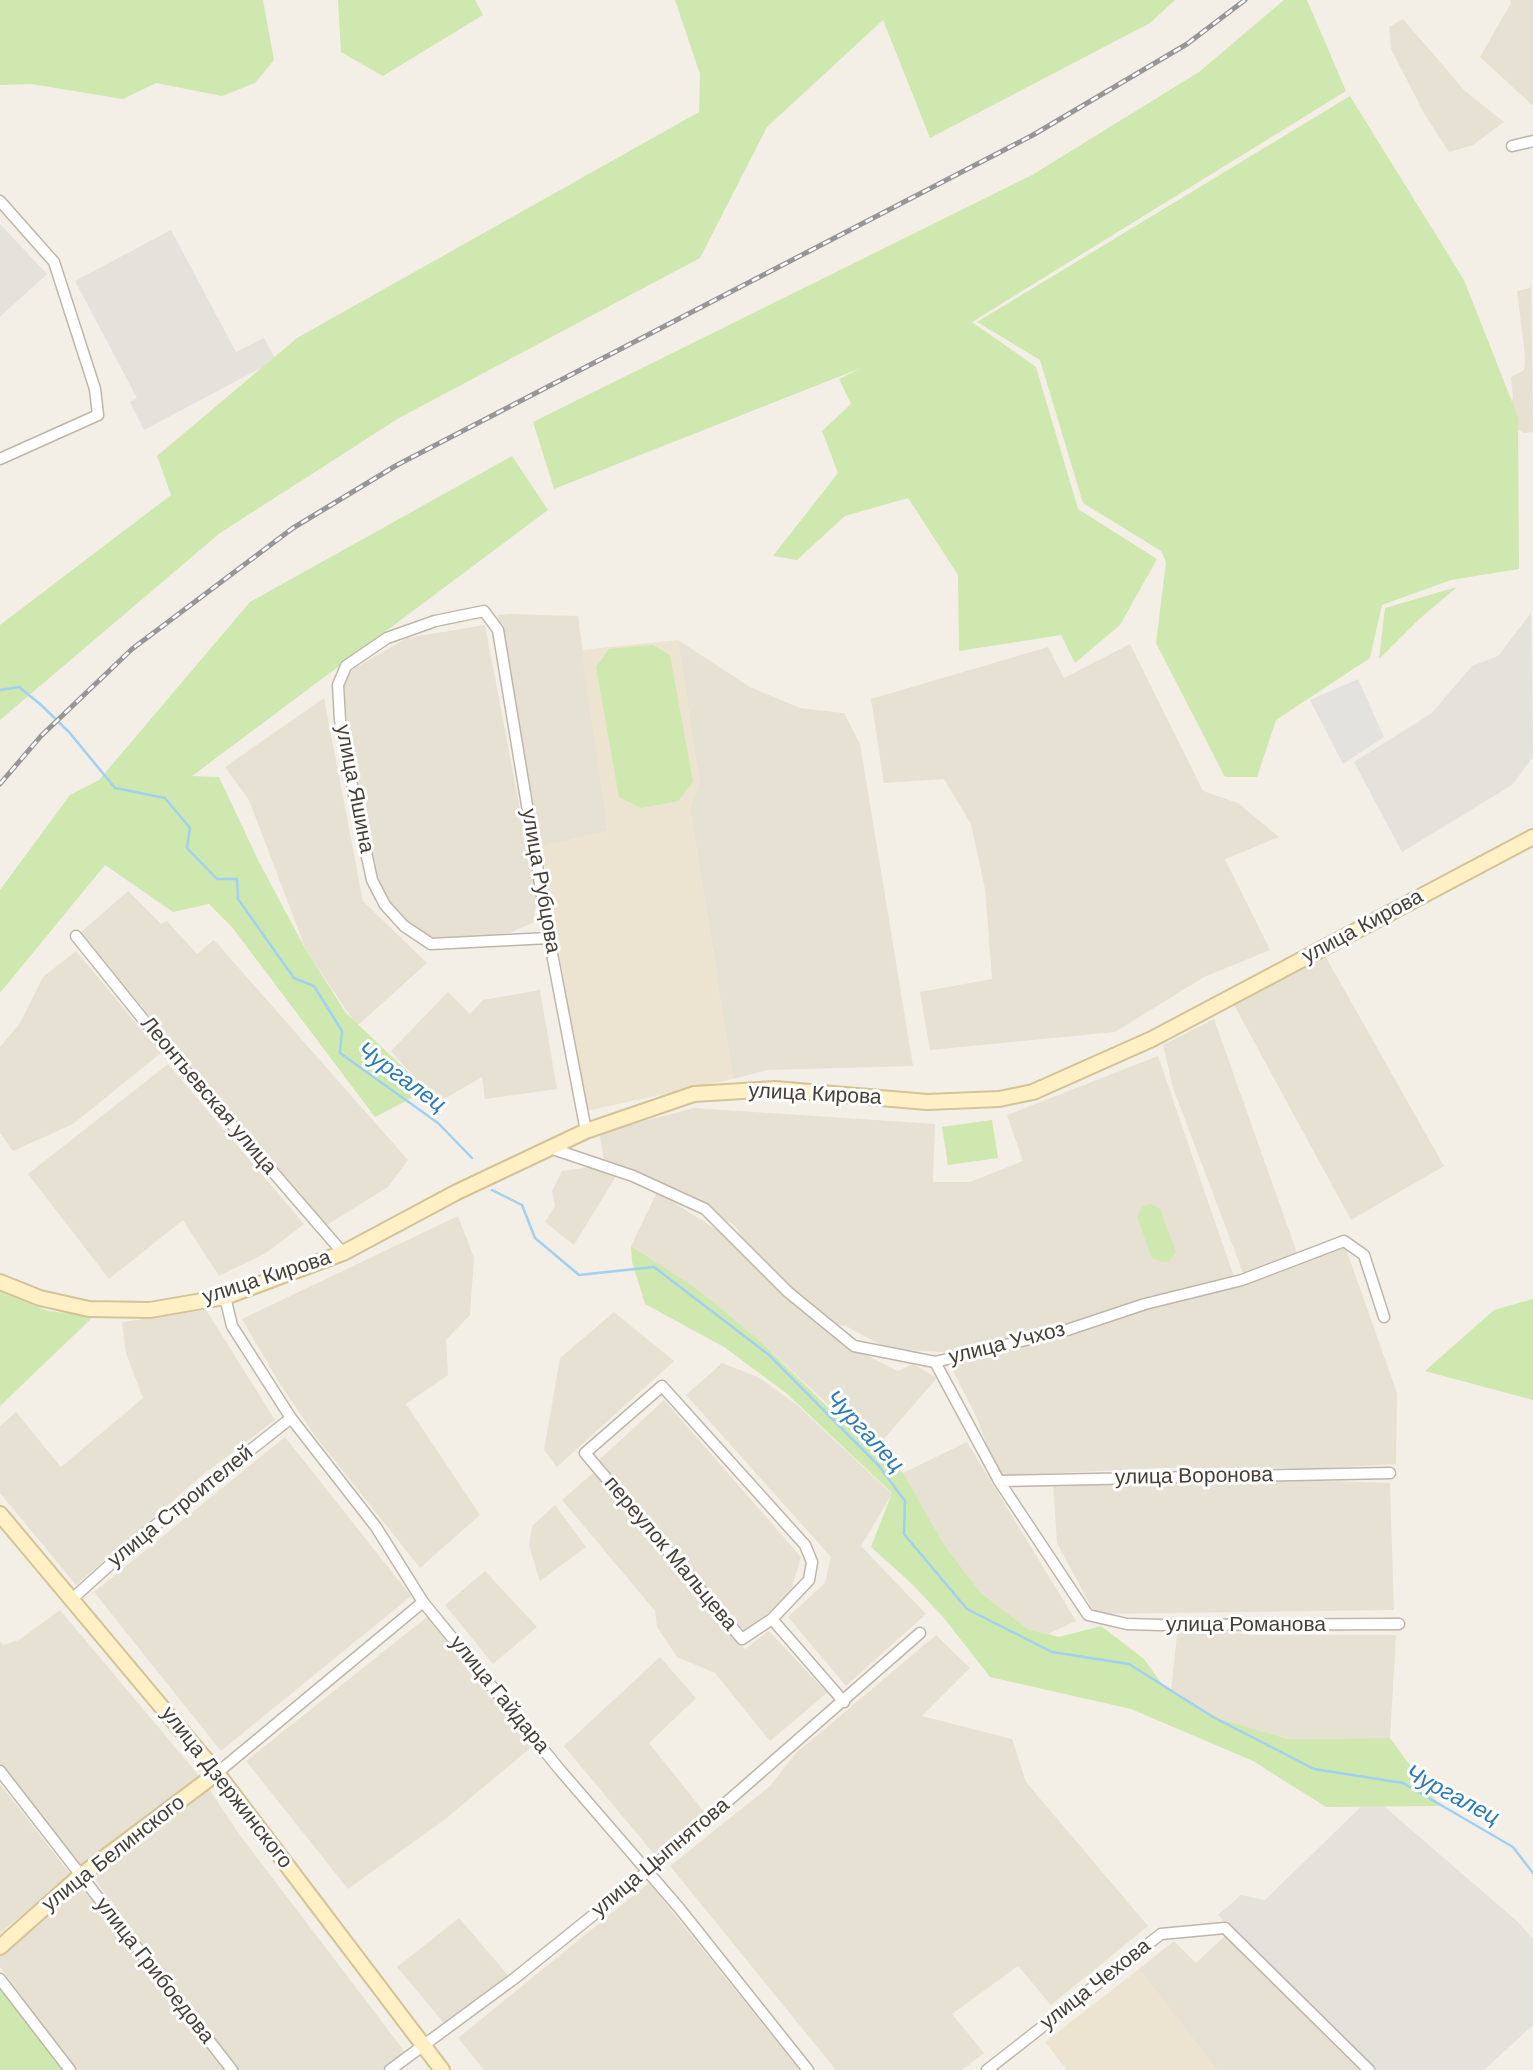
<!DOCTYPE html>
<meta charset="utf-8">
<style>
body{margin:0}
canvas{display:block;background:#f3efe6}
</style>
<canvas width="1533" height="2070"></canvas>
<script>
const context = document.querySelector('canvas').getContext('2d');
context.lineJoin = 'round';
function fillPath(path, color) {
  context.fillStyle = color;
  context.fill(path, 'evenodd');
}
function toPath(rows) {
  const path = new Path2D();
  for (const r of rows) {
    path.moveTo(r[0], r[1]);
    for (let i = 2; i < r.length; i += 2) path.lineTo(r[i], r[i + 1]);
  }
  return path;
}
function stroke(path, color, width, dash) {
  context.strokeStyle = color;
  context.lineWidth = width;
  context.lineCap = dash ? 'butt' : 'round';
  context.setLineDash(dash || []);
  context.stroke(path);
}
function drawText(font, color, halo, rows, align = 'center') {
  context.font = font + ' "DM Sans",sans-serif';
  context.lineWidth = 6;
  context.setLineDash([]);
  context.textBaseline = 'middle';
  context.strokeStyle = halo;
  context.fillStyle = color;
  for (const [text, x, y, turn = 0] of rows) {
    context.save();
    context.translate(x, y);
    context.rotate((+turn || 0) * Math.PI / 180);
    context.textAlign = isNaN(turn) ? turn : align;
    if (halo) context.strokeText(text, 0, 0);
    context.fillText(text, 0, 0);
    context.restore();
  }
}
fillPath(toPath([
 [1510,0,1533,0,1533,106,1480,57,1511,3],
 [1403,19,1465,91,1504,122,1473,145,1449,152,1425,115,1391,49,1389,27],
 [1531,280,1533,432,1524,433,1511,426,1507,415,1513,398,1511,377,1524,370,1525,355,1517,291,1530,288],
 [510,614,578,616,608,831,541,847,498,615],
 [485,625,537,899,533,923,508,933,456,940,421,938,388,906,365,840,347,754,353,751,347,726,343,675,407,638],
 [678,640,750,687,800,708,844,713,860,744,913,1066,768,1070,733,1079,690,808,699,782],
 [1130,644,1203,791,1238,803,1279,837,1225,859,1270,950,1204,977,1115,1032,930,1050,920,992,992,979,985,889,971,824,944,779,884,783,871,699,1048,647,1064,678],
 [324,698,363,901,427,963,357,1026,306,950,249,800,225,767],
 [128,891,161,924,167,921,197,954,214,940,408,1160,388,1187,325,1226,80,933],
 [76,951,161,1053,73,1124,13,1151,0,1133,0,1047,20,1023,43,977],
 [1324,954,1444,1166,1351,1220,1233,1003],
 [540,990,557,1089,485,1099,482,1077,437,1103,391,1051,448,992,470,1014,483,1000],
 [1214,1019,1297,1253,1243,1273,1173,1088,1163,1045],
 [1158,1056,1234,1277,996,1348,957,1353,889,1349,846,1326,832,1324,795,1295,753,1252,734,1225,665,1186,604,1160,599,1133,694,1108,935,1124,933,1182,970,1182,1023,1161,1007,1115],
 [168,1064,304,1224,266,1253,219,1276,183,1220,109,1279,28,1174],
 [591,1167,618,1173,574,1245,545,1222,555,1206,552,1191,562,1171],
 [657,1192,727,1236,849,1346,898,1371,913,1364,937,1378,875,1449,757,1338,696,1288,631,1246],
 [458,1216,474,1258,470,1315,446,1340,448,1375,406,1404,480,1515,420,1568,316,1437,278,1381,242,1319],
 [1345,1246,1397,1393,1396,1464,1327,1468,1163,1468,998,1476,977,1418,949,1363,1030,1345],
 [206,1310,275,1420,201,1476,76,1585,0,1493,0,1426,16,1412,61,1467,143,1398,126,1353,122,1322],
 [614,1312,674,1361,557,1467,544,1450,560,1358],
 [722,1363,758,1377,796,1404,892,1494,861,1546,926,1614,846,1686,788,1617,825,1583,831,1557,686,1395],
 [664,1400,801,1557,789,1597,745,1631,717,1602,598,1461],
 [285,1437,411,1596,221,1751,94,1592],
 [967,1442,1076,1621,1048,1634,1028,1629,981,1593,945,1546,903,1473],
 [595,1471,745,1649,769,1631,827,1693,770,1741,715,1673,677,1657,657,1627,655,1611,562,1500],
 [1294,1480,1390,1483,1394,1610,1095,1614,1057,1543,1053,1483],
 [555,1505,586,1547,540,1581,529,1546,532,1526],
 [485,1571,537,1627,493,1664,445,1605],
 [60,1610,200,1777,83,1870,0,1764,0,1642,3,1645,19,1640],
 [427,1617,534,1745,444,1820,348,1889,246,1761],
 [1178,1626,1251,1635,1396,1635,1390,1738,1288,1739,1223,1720,1171,1691],
 [936,1635,970,1668,922,1716,1012,1739,1026,1782,1148,1926,1051,2005,1018,1966,952,2014,984,2053,962,2070,836,2070,670,1866,770,1786,795,1754],
 [660,1657,696,1698,649,1743,705,1813,654,1854,564,1746],
 [0,1784,71,1875,0,1933],
 [207,1786,239,1834,405,2052,382,2070,237,2070,93,1877],
 [649,1883,800,2070,484,2070,458,2038],
 [84,1886,155,1979,228,2070,77,2070,0,1967,0,1955,30,1927],
 [459,1918,508,1975,444,2023,397,1967],
 [1226,1935,1370,2070,1217,2070,1139,1969,1174,1941,1196,1963]
]), '#e7e1d4');
fillPath(toPath([
 [0,224,47,274,0,317],
 [171,230,236,352,264,338,276,360,144,430,130,402,137,398,75,281],
 [1531,613,1533,757,1512,785,1402,852,1354,762,1432,713,1472,666,1498,656],
 [1372,1796,1518,1922,1533,1939,1533,2025,1484,2070,1369,2070,1218,1915,1241,1895,1265,1900]
]), '#e5e1db');
fillPath(toPath([
 [678,640,699,782,690,808,733,1079,586,1111,541,847,608,831,581,650],
 [1139,1969,1217,2070,1067,2070,1045,2042]
]), '#ece4d0');
fillPath(toPath([
 [0,0,263,0,274,60,255,83,222,96,156,83,123,99,31,84,0,85],
 [338,0,475,0,483,15,383,76,341,52],
 [675,0,1175,0,1150,23,930,138,883,20,767,127,700,258,399,418,220,533,0,720,0,625,171,495,157,456,297,338,699,112,700,74],
 [1284,0,1307,0,1346,91,972,322,1036,367,1078,509,1157,559,1120,625,1075,663,1061,635,959,651,958,575,908,498,845,516,797,560,773,556,838,473,822,431,851,404,839,379,861,368,554,489,533,422,1032,175,1199,72],
 [1350,96,1464,280,1518,417,1519,569,1451,580,1382,605,1370,658,1276,720,1257,777,1225,777,1156,643,1166,562,1161,551,1083,503,1040,360,977,322],
 [512,456,548,510,192,776,219,777,259,862,306,950,346,1013,427,1090,375,1117,232,927,209,904,173,912,105,865,0,993,0,890,70,795,99,780,250,602],
 [1457,587,1417,621,1379,659,1385,608],
 [653,645,670,655,693,782,678,801,641,808,619,797,596,667,609,649],
 [992,1120,998,1158,948,1165,942,1127],
 [1150,1204,1160,1209,1176,1252,1169,1261,1162,1262,1152,1258,1137,1217,1142,1207],
 [631,1246,696,1288,757,1338,841,1420,903,1473,945,1546,981,1593,1028,1629,1059,1637,1101,1626,1144,1659,1164,1687,1223,1720,1288,1739,1390,1738,1440,1806,1326,1807,1253,1761,1131,1709,990,1677,944,1618,912,1584,871,1547,892,1493,786,1393,724,1347,645,1304,632,1262],
 [0,1292,48,1311,94,1316,0,1406],
 [1533,1299,1533,1400,1425,1371,1494,1310],
 [0,1985,62,2070,0,2070]
]), '#cee8af');
fillPath(toPath([
 [1358,679,1384,737,1343,764,1310,700]
]), '#e4e2de');
stroke(toPath([
 [0,690,19,687,40,704,69,732,115,788,165,798,190,828,187,848,217,879,237,879,238,899,294,978,314,986,342,1031,340,1053,438,1123,472,1158],
 [492,1190,522,1205,535,1238,579,1275,654,1267,769,1355,879,1466,905,1501,904,1534,967,1609,1052,1652,1129,1664,1213,1717,1314,1769,1403,1783,1513,1847,1533,1873]
]), '#a2d0f0', 2.5);
const street = toPath([
 [1512,146,1533,141],
 [0,201,54,262,95,389,98,415,0,459],
 [76,936,171,1054,343,1253],
 [549,938,431,944,404,926,385,905,372,880,355,801,340,720,338,685,346,666,387,638,435,621,484,611,498,630,549,938,586,1131],
 [550,1148,633,1176,705,1209,788,1292,854,1346,935,1362,1067,1330,1145,1304,1242,1280,1344,1241,1364,1255,1384,1317],
 [225,1297,232,1326,291,1418,376,1527,423,1602,560,1770,680,1909,808,2070],
 [935,1362,999,1481,1088,1615,1127,1624,1161,1625,1399,1624],
 [999,1481,1390,1473],
 [72,1599,143,1535,291,1418],
 [772,1619,809,1580,812,1562,805,1545,662,1386,585,1453,742,1639,772,1619,844,1702],
 [0,1771,232,2070],
 [217,1773,423,1602],
 [0,1979,70,2070],
 [390,2070,515,1978,648,1871,920,1633],
 [987,2070,1161,1934,1225,1928,1369,2070]
]);
const secondary = toPath([
 [0,1282,40,1298,89,1309,150,1310,225,1297,343,1253,457,1192,586,1131,694,1094,775,1089,927,1102,999,1099,1033,1092,1152,1039,1533,837],
 [0,1514,217,1773,442,2070],
 [0,1947,80,1876,217,1773]
]);
stroke(street, '#beb7a9', 13);
stroke(secondary, '#d3c396', 18);
stroke(street, '#fff', 10);
stroke(secondary, '#fff1c5', 14);
const rail = toPath([
 [0,784,41,736,132,649,293,528,397,465,1033,135,1187,44,1245,0]
]);
stroke(rail, '#969696', 5);
stroke(rail, '#fff', 2.5, [8]);
drawText('21px', '#463f35', '#fff', [
 ["улица Яшина",354,789,79],
 ["улица Рубцова",540,881,80],
 ["улица Кирова",1363,927,-28],
 ["улица Кирова",815,1095,3],
 ["Леонтьевская улица",208,1096,50],
 ["улица Кирова",267,1278,-18],
 ["улица Учхоз",1007,1344,-14],
 ["улица Воронова",1194,1477,-1],
 ["улица Строителей",181,1507,-39],
 ["переулок Мальцева",670,1554,50],
 ["улица Романова",1246,1625],
 ["улица Гайдара",499,1695,51],
 ["улица Дзержинского",226,1788,52],
 ["улица Белинского",114,1854,-38],
 ["улица Цыпнятова",661,1858,-40],
 ["улица Грибоедова",154,1971,52],
 ["улица Чехова",1096,1985,-38]
]);
drawText('italic 23px', '#2e7ab2', '#fff', [
 ["Чургалец",401,1078,36],
 ["Чургалец",864,1432,47],
 ["Чургалец",1452,1796,28]
]);
</script>
